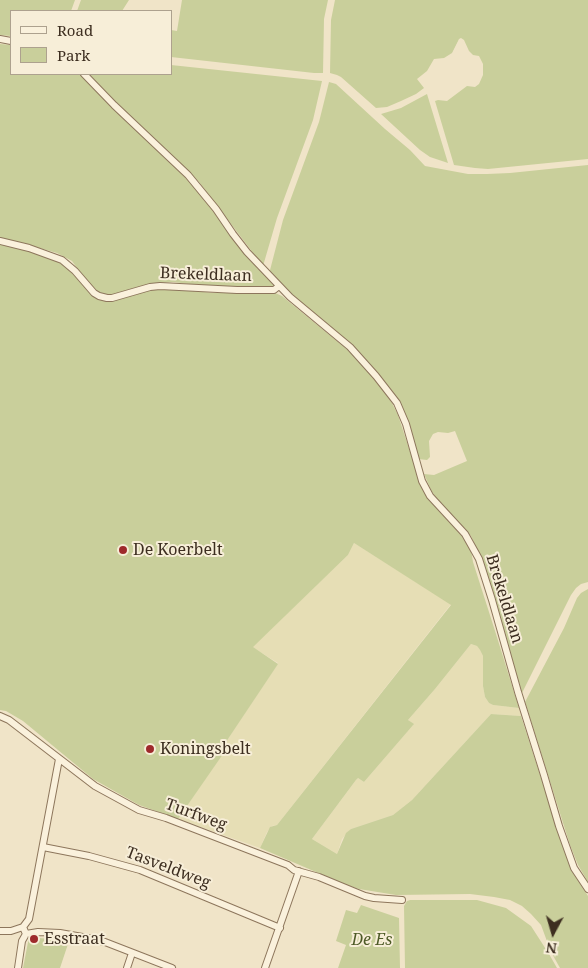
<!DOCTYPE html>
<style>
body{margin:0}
#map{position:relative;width:588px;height:968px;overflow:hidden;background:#f0e4c8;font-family:"Noto Serif",serif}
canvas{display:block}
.legend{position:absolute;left:10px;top:10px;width:162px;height:65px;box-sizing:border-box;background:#f7eed8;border:1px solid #ada18e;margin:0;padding:6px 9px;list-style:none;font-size:15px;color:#3d2e20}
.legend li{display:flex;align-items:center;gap:10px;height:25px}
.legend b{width:25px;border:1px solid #ada18e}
.north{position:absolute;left:528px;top:908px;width:50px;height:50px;-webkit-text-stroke:4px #f7eed8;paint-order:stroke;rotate:186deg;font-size:14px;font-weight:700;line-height:20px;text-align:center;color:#3d2e20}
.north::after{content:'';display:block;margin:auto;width:18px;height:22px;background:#3d2e20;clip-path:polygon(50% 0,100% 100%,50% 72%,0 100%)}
</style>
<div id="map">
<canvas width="588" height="968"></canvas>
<ul class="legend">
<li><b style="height:6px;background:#faf1dc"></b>Road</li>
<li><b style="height:14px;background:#c9cf9b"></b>Park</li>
</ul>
<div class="north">N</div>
</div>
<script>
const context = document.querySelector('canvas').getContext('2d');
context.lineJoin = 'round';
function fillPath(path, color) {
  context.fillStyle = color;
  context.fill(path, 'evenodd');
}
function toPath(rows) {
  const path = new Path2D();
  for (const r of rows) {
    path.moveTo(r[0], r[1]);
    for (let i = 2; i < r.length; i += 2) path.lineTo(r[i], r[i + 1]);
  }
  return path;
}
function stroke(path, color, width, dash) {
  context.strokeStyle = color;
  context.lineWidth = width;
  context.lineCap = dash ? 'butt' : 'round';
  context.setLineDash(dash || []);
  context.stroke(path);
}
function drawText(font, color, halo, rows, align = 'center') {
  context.font = font + ' "Noto Serif",serif';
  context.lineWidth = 4;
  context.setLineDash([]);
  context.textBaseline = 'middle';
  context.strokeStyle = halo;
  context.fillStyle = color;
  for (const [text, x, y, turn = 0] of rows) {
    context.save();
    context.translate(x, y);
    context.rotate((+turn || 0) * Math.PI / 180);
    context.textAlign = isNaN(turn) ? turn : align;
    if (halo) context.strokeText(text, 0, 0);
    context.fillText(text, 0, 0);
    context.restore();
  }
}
fillPath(toPath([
 [354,543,451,604,277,825,272,826,267,832,260,848,178,819,222,754,224,745,278,663,252,647,348,555],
 [471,644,477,646,480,650,483,656,483,686,485,697,489,703,493,705,519,708,521,716,491,714,412,800,393,815,351,829,342,839,337,854,312,839,356,780,358,778,364,782,413,725,408,720,435,689]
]), '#e6deb5');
fillPath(toPath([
 [0,0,75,0,71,11,11,11,11,36,0,35],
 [81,0,129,0,122,11,77,11],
 [182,0,328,0,324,19,323,73,314,73,171,57,171,30,177,31],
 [335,0,588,0,588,159,488,169,475,168,454,165,435,101,438,100,447,101,467,86,475,87,479,84,483,75,483,64,479,56,473,55,469,51,464,40,461,38,459,39,452,53,444,58,434,59,427,71,417,79,424,88,416,94,401,101,387,107,376,108,341,77,337,75,330,73,331,20],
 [0,44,11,45,11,74,81,75,124,119,178,167,208,204,240,248,258,269,272,280,274,284,274,287,272,288,214,287,173,282,157,283,113,295,104,295,99,293,89,285,72,261,57,253,18,242,0,239],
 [171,65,322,81,313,120,277,218,263,266,199,182,181,164,124,112,89,74,171,74],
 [329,82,336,84,385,129,410,150,425,166,468,174,487,174,510,173,588,165,588,582,581,584,576,588,571,595,522,693,486,570,479,553,471,536,440,504,431,490,424,474,434,475,467,461,455,431,448,433,438,432,433,434,429,441,430,457,427,460,418,459,411,429,404,411,393,392,377,372,337,332,297,299,269,274,283,220,319,122],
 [427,94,448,163,430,157,420,150,381,114,401,108],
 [0,244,44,254,67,267,91,294,98,299,105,301,116,300,154,289,163,288,214,293,273,292,282,296,349,351,379,384,392,403,398,415,422,488,431,502,462,536,471,550,473,562,496,634,519,708,493,705,489,703,485,697,483,686,483,656,480,650,477,646,471,644,435,689,408,720,414,724,364,782,358,778,356,780,312,839,337,854,346,833,351,829,393,815,412,800,491,714,521,716,565,852,574,874,588,896,588,968,560,968,551,952,541,925,531,914,522,906,510,900,494,897,470,894,396,895,359,889,344,884,260,848,270,827,277,825,451,605,354,543,348,555,253,647,278,664,224,745,223,754,178,819,139,805,93,779,23,721,6,711,0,710],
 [588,589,588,882,578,865,570,845,525,702,564,628,577,598,581,593],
 [410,900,477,900,506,908,531,926,549,954,557,968,405,968,404,906,407,901],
 [361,905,399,918,400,968,338,968,346,945,336,941,346,910,357,913],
 [29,937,69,941,60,968,23,968]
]), '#c9cf9b');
const street = toPath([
 [0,39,11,41],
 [84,74,114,105,188,175,216,209,233,234,247,252,290,297,350,347,376,376,397,403,406,424,422,481,430,496,465,534,479,559,492,600,518,692,544,775,559,826,574,868,588,889],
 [0,241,29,248,62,260,75,271,94,293,99,296,107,298,112,298,150,287,160,286,237,290,274,290,279,286],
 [0,716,9,720,95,786,139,810,166,818,288,865,294,870,319,877,365,896,374,898,402,900],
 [43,847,89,856,140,870,280,928],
 [0,931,11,931,23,927],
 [26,934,38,932,60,933,88,938,105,942,172,968],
 [18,968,22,941,26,934,23,927,29,919,59,759],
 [127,968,132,953],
 [265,968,299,871]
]);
stroke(street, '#8d765c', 8);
stroke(street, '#faf1dc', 6);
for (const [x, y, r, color] of [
 [123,550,5,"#9e2a2b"],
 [150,749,5,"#9e2a2b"],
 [34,939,5,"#9e2a2b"]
]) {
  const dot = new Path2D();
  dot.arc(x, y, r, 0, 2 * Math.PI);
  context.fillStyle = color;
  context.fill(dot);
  stroke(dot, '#f7eed8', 2);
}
drawText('16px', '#3d2e20', '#f7eed8', [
 ["Brekeldlaan",206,275,2],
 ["Brekeldlaan",504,599,73],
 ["Turfweg",196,815,20],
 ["Tasveldweg",168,868,21]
]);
drawText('16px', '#3d2e20', '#f7eed8', [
 ["De Koerbelt",133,550],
 ["Koningsbelt",160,749],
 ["Esstraat",44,939]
], 'left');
drawText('italic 16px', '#4d5a26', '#f7eed8', [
 ["De Es",372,940]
]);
</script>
